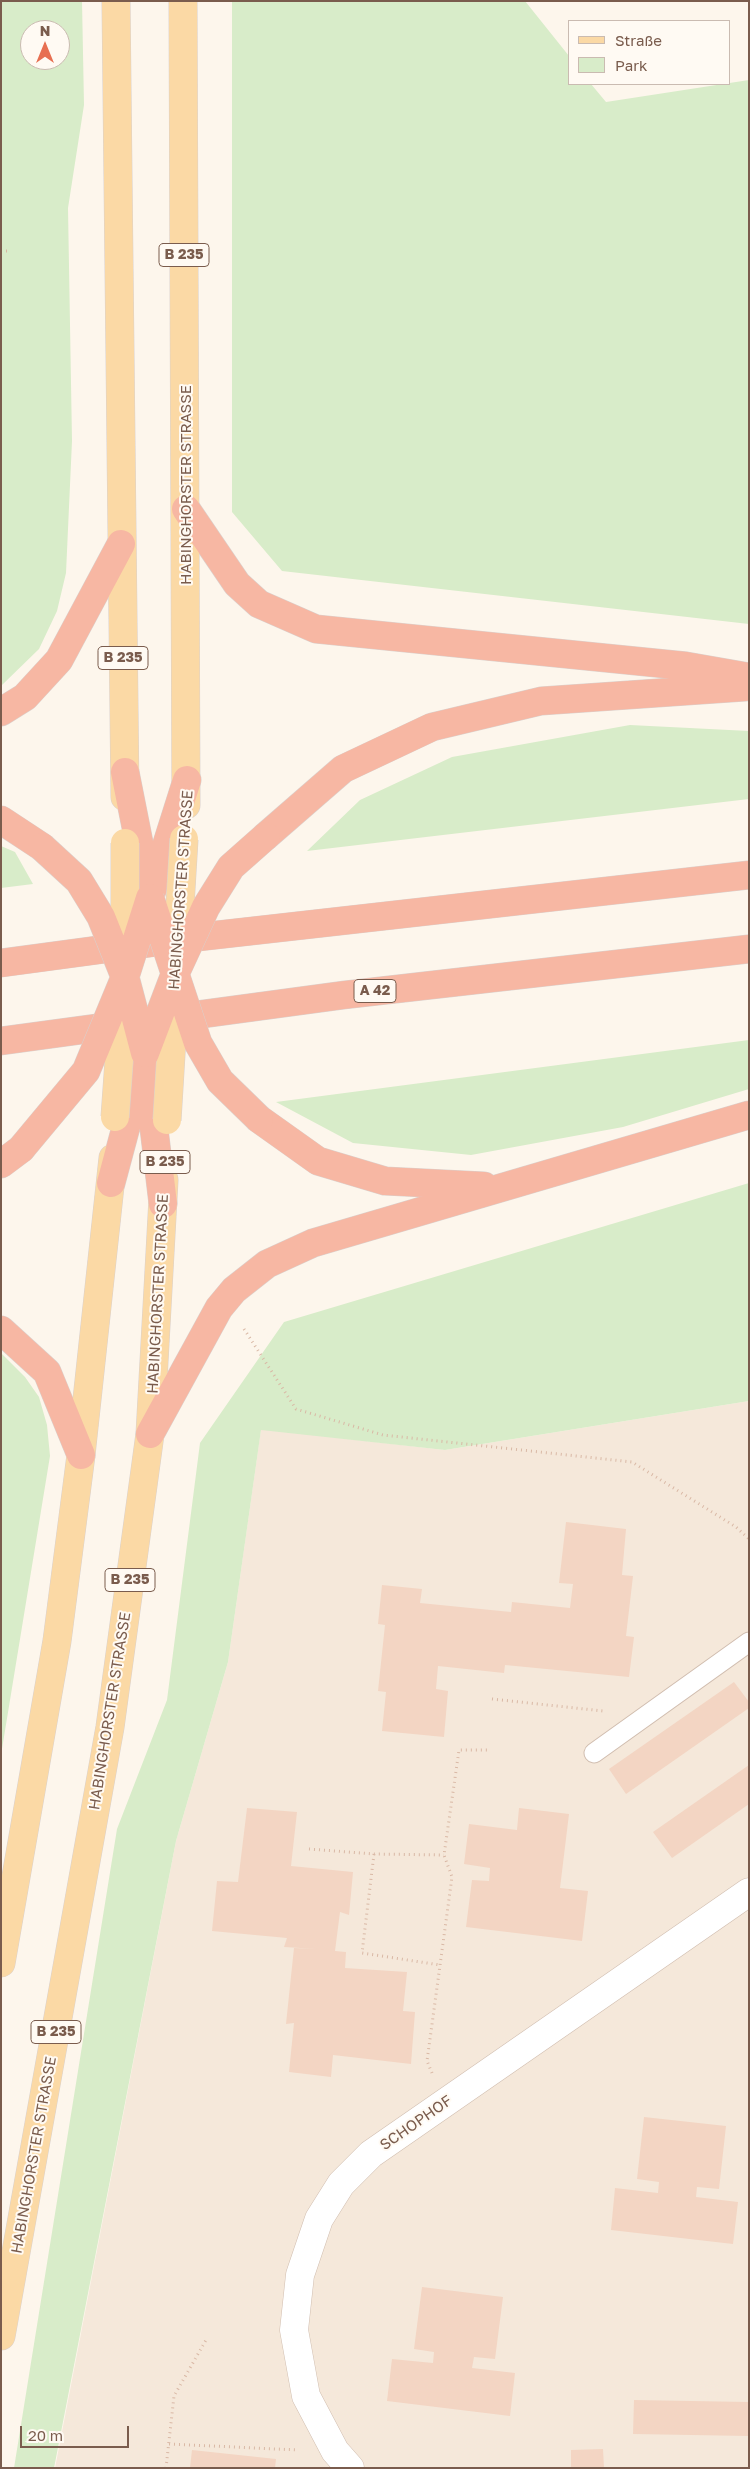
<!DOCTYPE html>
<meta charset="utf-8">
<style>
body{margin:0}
#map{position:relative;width:750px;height:2469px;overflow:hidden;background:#fdf6ec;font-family:"Golos Text",sans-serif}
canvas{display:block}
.frame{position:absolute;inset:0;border:2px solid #7a5c4d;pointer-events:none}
.legend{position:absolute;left:568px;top:20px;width:162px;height:65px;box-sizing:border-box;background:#fffaf3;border:1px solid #cabbb1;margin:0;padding:6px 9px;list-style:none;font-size:15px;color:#7a5c4d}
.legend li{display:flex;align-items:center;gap:10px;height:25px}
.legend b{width:25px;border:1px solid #cabbb1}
.north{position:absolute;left:20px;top:20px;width:50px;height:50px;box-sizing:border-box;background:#fffaf3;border:1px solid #cabbb1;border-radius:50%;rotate:0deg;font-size:14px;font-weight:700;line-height:20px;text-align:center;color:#7a5c4d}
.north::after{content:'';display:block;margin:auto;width:18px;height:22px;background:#e76f51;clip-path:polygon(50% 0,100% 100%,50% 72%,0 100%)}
.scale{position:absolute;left:20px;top:2426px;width:109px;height:22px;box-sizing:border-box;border:2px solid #7a5c4d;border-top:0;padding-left:6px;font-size:15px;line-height:18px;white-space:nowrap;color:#7a5c4d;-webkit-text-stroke:4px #fffaf3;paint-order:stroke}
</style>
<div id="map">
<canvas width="750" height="2469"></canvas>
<div class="frame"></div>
<ul class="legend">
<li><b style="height:6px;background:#fbd9a5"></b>Straße</li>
<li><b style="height:14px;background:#d8ecc9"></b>Park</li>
</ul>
<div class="north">N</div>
<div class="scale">20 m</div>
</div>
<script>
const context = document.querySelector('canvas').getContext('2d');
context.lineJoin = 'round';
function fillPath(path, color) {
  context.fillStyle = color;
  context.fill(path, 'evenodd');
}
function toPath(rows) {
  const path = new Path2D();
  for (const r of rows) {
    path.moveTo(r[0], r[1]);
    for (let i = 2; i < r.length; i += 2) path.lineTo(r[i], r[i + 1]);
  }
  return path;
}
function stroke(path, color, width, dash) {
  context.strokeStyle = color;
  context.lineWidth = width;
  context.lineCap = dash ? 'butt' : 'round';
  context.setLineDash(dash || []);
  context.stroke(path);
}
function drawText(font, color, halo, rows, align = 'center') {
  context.font = font + ' "Golos Text",sans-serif';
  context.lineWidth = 4;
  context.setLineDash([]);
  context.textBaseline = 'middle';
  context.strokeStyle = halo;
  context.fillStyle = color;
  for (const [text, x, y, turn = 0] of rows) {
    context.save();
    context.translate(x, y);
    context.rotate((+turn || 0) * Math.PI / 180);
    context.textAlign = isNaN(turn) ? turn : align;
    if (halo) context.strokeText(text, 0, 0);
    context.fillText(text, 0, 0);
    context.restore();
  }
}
fillPath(toPath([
 [749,1401,749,2468,55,2468,176,1841,228,1662,261,1429,445,1450]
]), '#f5e8da');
fillPath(toPath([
 [1,1,82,1,84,105,68,208,72,441,66,573,57,611,39,649,1,686],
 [30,30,60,30,60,60,30,60],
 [232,1,525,1,569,56,569,84,591,84,606,102,749,80,749,624,282,571,232,512],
 [630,725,749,731,749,799,307,851,360,800,452,757],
 [1,846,15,852,33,884,1,888],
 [749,1040,749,1089,623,1127,471,1155,353,1143,276,1102],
 [749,1183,749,1401,445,1450,261,1430,228,1662,176,1841,54,2468,14,2468,117,1829,167,1700,200,1443,284,1322],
 [1,1353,25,1377,39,1397,47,1425,50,1456,1,1755]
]), '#d8ecc9');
fillPath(toPath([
 [566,1522,626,1529,622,1575,633,1576,626,1636,634,1637,629,1677,505,1665,504,1673,438,1666,436,1689,448,1691,444,1737,382,1731,386,1692,378,1691,385,1625,378,1624,382,1585,422,1589,420,1603,511,1612,512,1602,570,1608,573,1584,559,1583],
 [734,1682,749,1702,749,1708,626,1794,609,1769],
 [749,1765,749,1804,672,1858,653,1832],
 [247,1808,297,1812,291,1866,353,1872,349,1915,340,1912,335,1951,346,1952,345,1968,407,1972,403,2011,415,2012,411,2064,333,2055,331,2077,289,2072,294,2023,286,2024,294,1948,317,1949,284,1947,287,1938,212,1931,217,1881,238,1882],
 [519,1808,569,1814,560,1888,588,1891,582,1941,466,1927,472,1880,489,1881,490,1868,464,1864,469,1824,517,1830],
 [644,2117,726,2126,719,2189,697,2187,696,2197,738,2202,733,2244,611,2230,615,2188,658,2193,659,2182,637,2179],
 [422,2287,503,2297,495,2359,474,2357,472,2368,515,2373,510,2416,387,2401,392,2359,433,2363,434,2352,414,2349],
 [634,2400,749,2402,749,2436,633,2434],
 [603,2449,604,2468,571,2468,571,2450],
 [192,2450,276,2459,275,2468,190,2468]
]), '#f3d5c3');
const service = toPath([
 [594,1753,749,1642]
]);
const minor = toPath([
 [350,2468,335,2451,306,2396,294,2330,300,2275,319,2219,341,2184,371,2154,749,1892]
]);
const primary = toPath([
 [116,1,125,797],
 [183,1,186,805],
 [1,1963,57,1641,81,1455,113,1158],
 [1,2336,110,1727,150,1434,164,1180]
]);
const motorway = toPath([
 [186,509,237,584,259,604,316,629,686,666,749,677],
 [1,712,25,697,59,660,121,544],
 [125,772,150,898],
 [1,820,42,847],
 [266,836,343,769,432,727,541,701,745,687],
 [150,897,187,780],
 [1,963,172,940,749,875],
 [166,1019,344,995,749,949],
 [1,1041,126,1024],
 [145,1053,163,1204],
 [259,1119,318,1161,385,1181,484,1186],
 [1,1164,21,1149],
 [111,1183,142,1067],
 [1,1330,47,1372,81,1455],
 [150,1434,219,1308,234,1290,267,1264,313,1243,749,1115]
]);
stroke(service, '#d1beb0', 21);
stroke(minor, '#d1beb0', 29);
stroke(primary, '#dad1cd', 29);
stroke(motorway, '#dad1cd', 29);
stroke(toPath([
 [1,251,7,251],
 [244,1329,296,1409,383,1435,632,1462,736,1527,749,1539],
 [492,1699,603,1711],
 [309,1849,374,1854,444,1855],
 [374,1854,362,1953,440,1965],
 [432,2073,427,2061,452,1877,444,1855,459,1750,490,1750],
 [169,2444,298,2450],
 [166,2468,174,2396,206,2340]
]), '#d9b8a5', 3, [1, 4]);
stroke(service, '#fff', 19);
stroke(minor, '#fff', 28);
stroke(primary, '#fbd9a5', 28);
stroke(motorway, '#f7b7a3', 28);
const primaryBridge = toPath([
 [115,1117,125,977,125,843],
 [167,1120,184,839]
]);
const motorwayBridge = toPath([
 [42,847,79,881,101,917,125,977,145,1053],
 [150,898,198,1043,220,1081,259,1119],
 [145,1053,175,974,206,907,231,867,266,836],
 [21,1149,86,1071,125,977,150,898]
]);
stroke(primaryBridge, '#dad1cd', 29, []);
stroke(motorwayBridge, '#dad1cd', 29, []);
stroke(primaryBridge, '#fbd9a5', 28);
stroke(motorwayBridge, '#f7b7a3', 28);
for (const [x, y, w] of [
 [184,255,50],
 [123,658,50],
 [375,991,42],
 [165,1162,50],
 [130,1580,50],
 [56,2032,50]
]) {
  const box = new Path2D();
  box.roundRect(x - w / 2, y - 11.5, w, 23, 4);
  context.fillStyle = '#fffaf3';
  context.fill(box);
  stroke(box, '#7a5c4d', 1);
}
drawText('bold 14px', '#7a5c4d', null, [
 ["B 235",184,255],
 ["B 235",123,658],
 ["A 42",375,991],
 ["B 235",165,1162],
 ["B 235",130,1580],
 ["B 235",56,2032]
]);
drawText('15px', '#7a5c4d', '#fffaf3', [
 ["HABINGHORSTER STRASSE",186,485,-90],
 ["HABINGHORSTER STRASSE",181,890,-86],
 ["HABINGHORSTER STRASSE",158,1294,-87],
 ["HABINGHORSTER STRASSE",110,1711,-81],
 ["SCHOPHOF",416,2123,-35],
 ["HABINGHORSTER STRASSE",34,2155,-80]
]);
</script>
